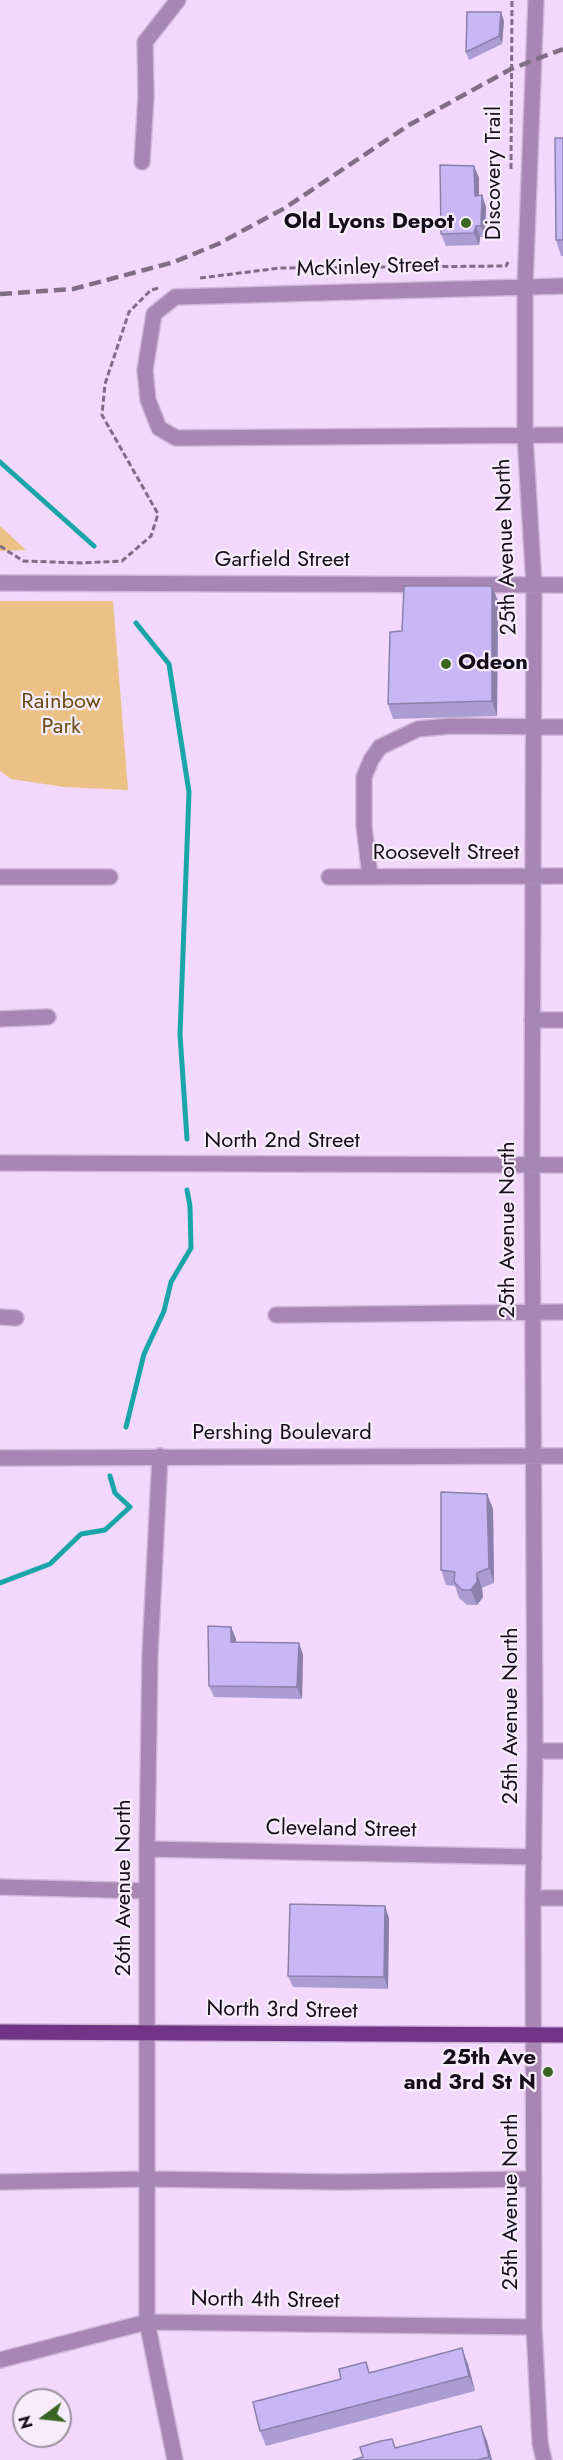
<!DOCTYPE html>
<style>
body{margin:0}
#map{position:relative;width:563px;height:2460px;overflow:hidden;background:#f3d8fe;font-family:Jost,sans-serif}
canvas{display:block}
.north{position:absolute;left:12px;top:2388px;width:60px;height:60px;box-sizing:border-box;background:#f7ecfc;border:2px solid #9d92a1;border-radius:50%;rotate:255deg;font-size:16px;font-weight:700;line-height:24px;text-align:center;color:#150c19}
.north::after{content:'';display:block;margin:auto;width:21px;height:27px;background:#3a6523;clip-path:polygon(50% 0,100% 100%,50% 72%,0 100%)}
</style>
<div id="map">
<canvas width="563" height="2460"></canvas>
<div class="north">N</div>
</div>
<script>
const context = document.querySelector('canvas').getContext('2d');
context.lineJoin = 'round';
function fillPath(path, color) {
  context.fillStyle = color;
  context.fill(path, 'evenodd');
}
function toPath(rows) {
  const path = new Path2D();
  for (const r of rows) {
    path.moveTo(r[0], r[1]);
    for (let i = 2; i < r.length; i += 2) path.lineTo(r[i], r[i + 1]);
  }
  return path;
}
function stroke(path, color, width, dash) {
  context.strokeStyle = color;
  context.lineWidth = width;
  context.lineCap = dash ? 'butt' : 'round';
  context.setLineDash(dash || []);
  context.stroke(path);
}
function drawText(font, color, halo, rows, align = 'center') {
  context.font = font + ' Jost,sans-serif';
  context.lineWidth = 4.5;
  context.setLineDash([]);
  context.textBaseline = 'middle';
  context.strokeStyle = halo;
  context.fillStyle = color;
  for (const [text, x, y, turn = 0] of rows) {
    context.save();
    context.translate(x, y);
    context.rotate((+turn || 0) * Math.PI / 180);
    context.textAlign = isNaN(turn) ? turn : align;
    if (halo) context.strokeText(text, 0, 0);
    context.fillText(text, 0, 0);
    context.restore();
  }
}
fillPath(toPath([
 [0,526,26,550,0,551],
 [0,601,113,601,128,790,64,787,11,779,0,771]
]), '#ebc185');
stroke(toPath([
 [0,462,94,546],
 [136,623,169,664,189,792,180,1034,187,1139],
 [126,1427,144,1354,164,1311,171,1282,191,1248,190,1206,187,1190],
 [0,1583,50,1564,81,1534,105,1530,130,1507,115,1493,110,1476]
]), '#1aa6a8', 5);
const minor = toPath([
 [536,0,525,286,525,435,534,586,532,1165,535,1751,533,1898,534,2327,540,2443,544,2460],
 [142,162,146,96,145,42,178,0],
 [563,286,175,297,154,314,145,370,148,400,159,428,176,438,563,435],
 [0,583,563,585],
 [370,876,364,826,364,777,371,760,380,747,418,729,451,726,563,727],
 [0,877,110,877],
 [329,877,563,876],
 [0,1019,48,1017],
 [532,1020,563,1020],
 [0,1163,563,1165],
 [276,1315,563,1312],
 [0,1317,16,1318],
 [160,1456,150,1654,147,1849,147,2322,175,2460],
 [0,1458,563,1456],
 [535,1751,563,1751],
 [147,1849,534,1857],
 [0,1887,147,1891],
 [533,1898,563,1898],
 [0,2182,147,2179,340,2182,534,2179],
 [0,2360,147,2322,534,2327]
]);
const major = toPath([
 [0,2032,563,2035]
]);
stroke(minor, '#cfb7d9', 18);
stroke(major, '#cfb7d9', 18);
stroke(toPath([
 [511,169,512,0],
 [200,278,280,268,506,266,508,262],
 [0,546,23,561,82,563,122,561,151,536,158,514,102,415,105,384,129,312,151,290,159,288]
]), '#7f6d86', 3, [6, 3]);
stroke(minor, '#a786b3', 15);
stroke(major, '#713487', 15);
stroke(toPath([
 [0,294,73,289,174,262,218,244,285,208,409,125,511,69,563,49]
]), '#806e87', 4.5, [12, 6]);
fillPath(toPath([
 [504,21,502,44,469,60,466,52],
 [563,138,563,256,561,256,556,240],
 [474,166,479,178,479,195,482,195,486,207,485,237,480,237,479,245,446,246,441,234],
 [498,601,497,716,393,719,388,704,402,631],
 [487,1494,493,1509,494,1583,482,1588,483,1597,477,1605,467,1605,459,1598,455,1586,446,1585,441,1570],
 [231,1627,236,1639,236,1642,299,1643,303,1655,302,1699,214,1697,209,1686],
 [389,1918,388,1989,293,1987,288,1976],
 [468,2364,475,2391,266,2446,260,2431,370,2372],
 [487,2441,492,2460,353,2460,396,2448]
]), '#ab9dd2');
fillPath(toPath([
 [501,12,504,21,502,44,499,36],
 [474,166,479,178,479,208,475,196],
 [482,195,486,207,485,237,481,226],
 [476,226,480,237,479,245,474,233],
 [492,586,498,601,497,716,492,701],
 [487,1494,493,1509,494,1583,489,1568],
 [477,1573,482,1588,483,1597,477,1605,471,1590],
 [231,1627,236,1639,236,1654,231,1642],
 [299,1643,303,1655,302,1699,297,1687],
 [385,1906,389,1918,388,1989,384,1977],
 [462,2348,468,2364,475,2391,469,2376],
 [481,2426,487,2441,492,2460,490,2460,489,2457]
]), '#8b80ab');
const building = toPath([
 [467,12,501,12,499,36,466,52,467,12],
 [555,138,563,138,563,240,556,240,555,138],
 [440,165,474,166,475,196,482,195,481,226,476,226,474,233,441,234,440,165],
 [404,586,492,586,492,701,388,704,390,632,402,631,404,586],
 [441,1492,487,1494,489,1568,477,1573,477,1582,471,1590,462,1590,454,1582,455,1572,441,1570,441,1492],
 [208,1626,231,1627,231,1642,299,1643,297,1687,209,1686,208,1626],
 [290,1904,385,1906,384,1977,288,1976,290,1904],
 [462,2348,469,2376,260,2431,253,2402,341,2379,339,2369,366,2362,369,2373,462,2348],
 [481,2426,489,2457,477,2460,353,2460,363,2457,360,2447,381,2441,392,2439,395,2448,481,2426]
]);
fillPath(building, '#c7b7f4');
stroke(building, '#8b80ab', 1.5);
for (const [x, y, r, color] of [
 [466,223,6,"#3a6523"],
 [446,664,6,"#3a6523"],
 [548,2072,6,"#3a6523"]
]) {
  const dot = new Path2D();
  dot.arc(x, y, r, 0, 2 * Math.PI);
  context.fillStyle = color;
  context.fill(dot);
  stroke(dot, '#f7ecfc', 2);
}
drawText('22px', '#150c19', '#f7ecfc', [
 ["Discovery Trail",495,173,-90],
 ["McKinley Street",368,268,-2],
 ["25th Avenue North",507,547,-92],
 ["Garfield Street",282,561],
 ["Roosevelt Street",446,854],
 ["North 2nd Street",282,1142],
 ["25th Avenue North",509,1230,-90],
 ["Pershing Boulevard",282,1434],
 ["25th Avenue North",512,1716,-90],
 ["Cleveland Street",341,1830,1],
 ["26th Avenue North",125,1888,-90],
 ["North 3rd Street",282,2011,1],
 ["25th Avenue North",512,2202,-90],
 ["North 4th Street",265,2301,1]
]);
drawText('bold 22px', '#150c19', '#f7ecfc', [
 ["Old Lyons Depot",454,223],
 ["Odeon",458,664,"left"],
 ["25th Ave",536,2059],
 ["and 3rd St N",536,2084]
], 'right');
drawText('22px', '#6c4b12', '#f7ecfc', [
 ["Rainbow",61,703],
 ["Park",61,728]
]);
</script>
